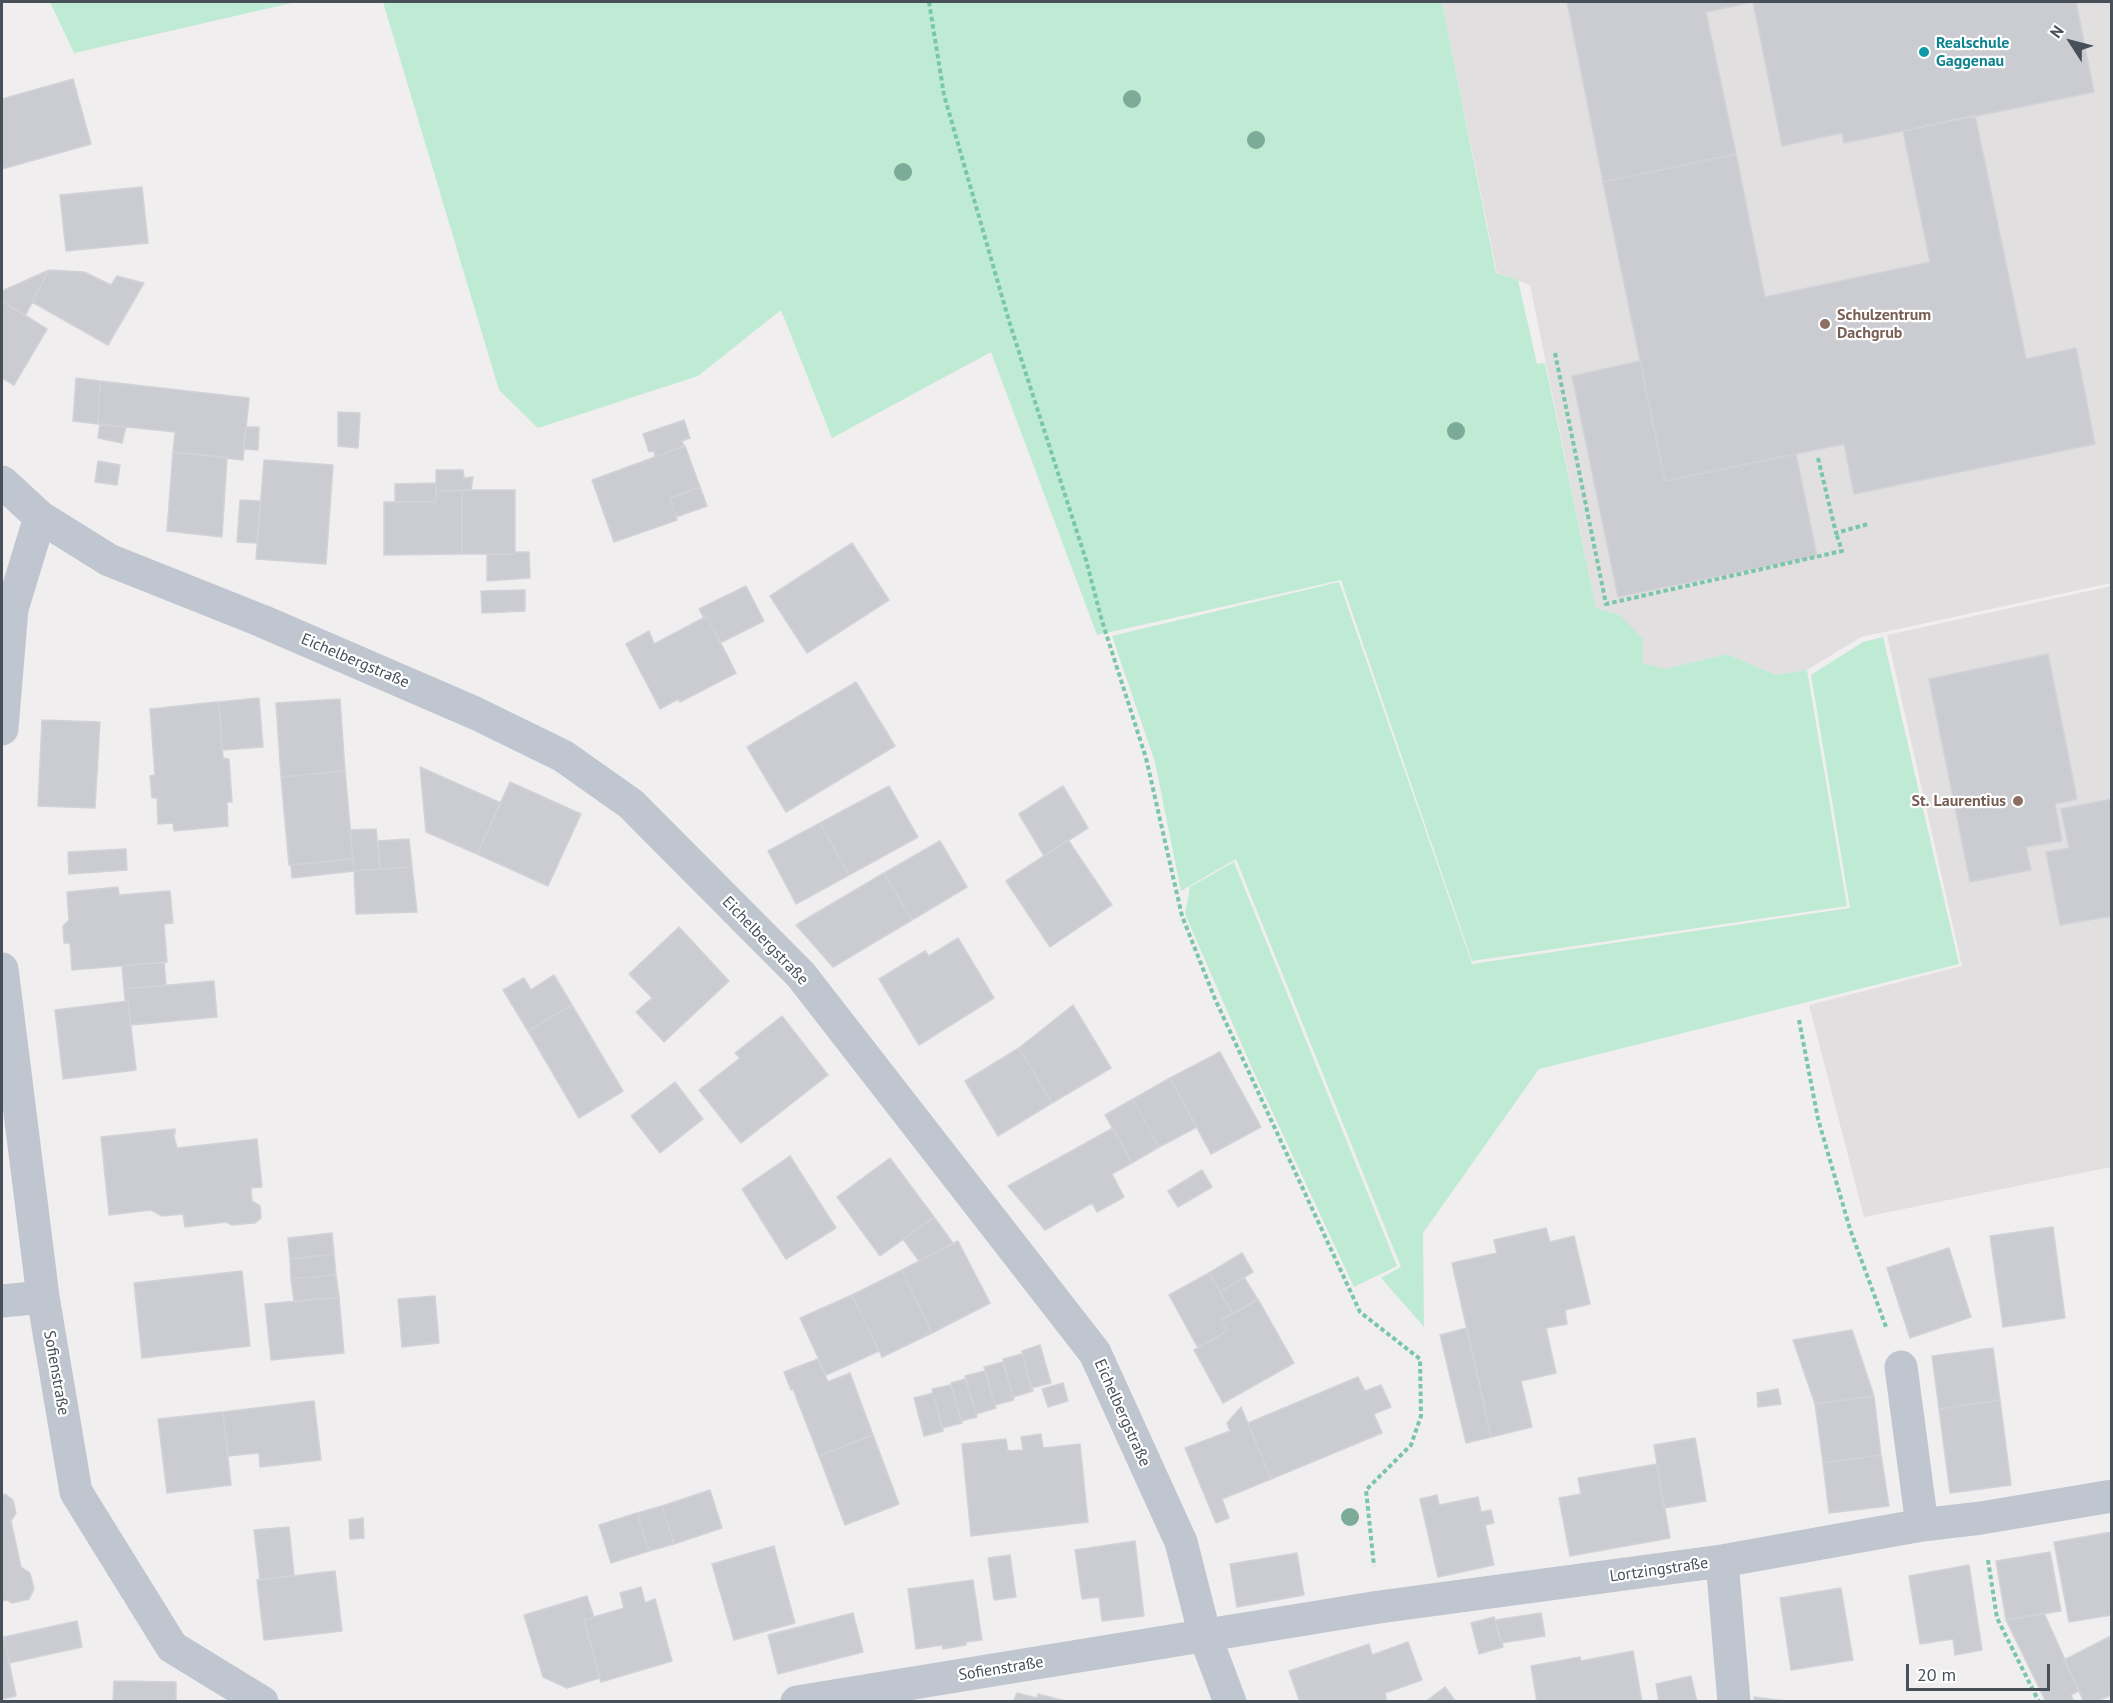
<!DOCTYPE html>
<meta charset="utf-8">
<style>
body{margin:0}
#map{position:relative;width:2113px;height:1703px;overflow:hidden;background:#f0eeee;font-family:"PT Sans",sans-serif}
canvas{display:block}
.frame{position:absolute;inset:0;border:3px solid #474f59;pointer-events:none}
.north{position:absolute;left:2041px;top:12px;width:60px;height:60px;-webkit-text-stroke:4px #fff;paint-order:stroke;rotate:306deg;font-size:16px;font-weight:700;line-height:24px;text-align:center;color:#474f59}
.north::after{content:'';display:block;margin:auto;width:21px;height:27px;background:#474f59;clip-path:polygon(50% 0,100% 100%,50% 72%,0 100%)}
.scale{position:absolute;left:1906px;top:1664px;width:144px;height:27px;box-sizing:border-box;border:3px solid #474f59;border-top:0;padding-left:8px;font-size:18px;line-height:21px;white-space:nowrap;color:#474f59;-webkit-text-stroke:4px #fff;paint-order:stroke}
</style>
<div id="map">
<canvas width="2113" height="1703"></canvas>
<div class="frame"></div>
<div class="north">N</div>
<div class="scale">20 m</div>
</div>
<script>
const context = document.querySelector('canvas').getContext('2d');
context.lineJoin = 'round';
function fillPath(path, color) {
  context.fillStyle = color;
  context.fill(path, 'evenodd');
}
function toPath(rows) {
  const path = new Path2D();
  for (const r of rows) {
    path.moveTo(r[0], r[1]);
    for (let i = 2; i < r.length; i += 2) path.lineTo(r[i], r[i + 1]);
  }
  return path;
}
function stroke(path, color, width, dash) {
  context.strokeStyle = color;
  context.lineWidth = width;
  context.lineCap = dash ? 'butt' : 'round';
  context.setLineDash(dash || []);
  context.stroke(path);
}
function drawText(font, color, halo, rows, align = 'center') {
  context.font = font + ' "PT Sans",sans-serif';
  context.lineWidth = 4.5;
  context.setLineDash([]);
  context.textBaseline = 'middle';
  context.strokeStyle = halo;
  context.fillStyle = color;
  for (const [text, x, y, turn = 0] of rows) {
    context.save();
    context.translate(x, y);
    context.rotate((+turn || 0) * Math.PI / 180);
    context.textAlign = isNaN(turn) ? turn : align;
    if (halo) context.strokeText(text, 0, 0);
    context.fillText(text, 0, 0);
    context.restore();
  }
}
fillPath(toPath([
 [1442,2,2111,2,2111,583,1861,637,1807,670,1776,675,1727,654,1665,669,1641,663,1620,615,1596,608,1530,285,1497,273],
 [2111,586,2111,1167,1864,1217,1809,1005,1962,966,1887,635]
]), '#e1dfdf');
fillPath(toPath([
 [50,2,296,2,74,53],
 [383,2,1442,2,1496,273,1518,280,1537,364,1545,363,1596,608,1620,615,1643,639,1642,663,1665,669,1727,654,1776,675,1807,670,1847,906,1472,961,1341,580,1097,635,991,352,832,438,781,310,698,376,538,428,499,390],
 [1339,582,1472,964,1850,908,1811,675,1863,642,1883,637,1959,964,1539,1069,1423,1233,1424,1327,1381,1278,1401,1267,1236,859,1181,891,1155,762,1112,636],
 [1234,862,1397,1266,1354,1287,1252,1068,1185,914,1190,887]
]), '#bfebd5');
const building = toPath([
 [1567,2,2076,2,2094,92,1844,143,1842,133,1782,146,1753,2,1706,12,1736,154,1603,182,1567,2],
 [73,79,91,144,2,169,2,99,73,79],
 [1975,115,2026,359,2076,348,2095,444,1854,494,1844,444,1665,481,1603,182,1736,154,1765,297,1930,262,1903,131,1975,115],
 [142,187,148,243,66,251,60,195,142,187],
 [49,270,84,272,111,285,117,276,144,283,108,345,32,302,49,270],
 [49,270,25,316,2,301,2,291,49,270],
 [2,301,47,329,14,385,2,378,2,301],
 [1640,361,1665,481,1796,454,1817,556,1618,597,1572,376,1640,361],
 [76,378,100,381,98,424,73,421,76,378],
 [100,381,249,398,243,460,173,452,175,432,98,424,100,381],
 [338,412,360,413,358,448,338,446,338,412],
 [684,420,690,438,682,441,684,446,655,457,654,451,649,452,643,434,684,420],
 [100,424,126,427,122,443,98,438,100,424],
 [246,427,259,427,258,450,243,449,246,427],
 [685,446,700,487,670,498,677,520,614,542,592,480,685,446],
 [173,452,227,457,222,537,167,531,173,452],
 [264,460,333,465,326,564,256,559,264,460],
 [98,461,120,465,117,485,95,482,98,461],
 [436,470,463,470,464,478,473,477,471,490,436,491,436,470],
 [436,483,436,502,395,502,395,484,436,483],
 [700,487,707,506,676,517,670,498,700,487],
 [462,490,462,554,384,555,384,502,436,502,436,491,462,490],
 [462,490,515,490,515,554,462,554,462,490],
 [240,500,260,501,257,543,237,542,240,500],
 [852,543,889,600,807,653,770,596,852,543],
 [516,552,529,552,530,578,487,581,487,554,515,554,516,552],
 [746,586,764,621,720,643,707,616,704,618,699,609,746,586],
 [525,590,525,611,482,613,481,591,525,590],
 [707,616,736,673,680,702,678,699,660,709,626,644,649,631,654,644,707,616],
 [2048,654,2077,799,2055,804,2062,841,2026,847,2031,870,1970,882,1929,679,2048,654],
 [856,682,895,746,786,812,747,747,856,682],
 [259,698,263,747,222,750,219,702,259,698],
 [340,699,345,771,281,777,276,703,340,699],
 [216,702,219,702,223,758,229,759,232,802,227,802,228,826,174,831,173,823,158,824,157,798,152,798,150,776,155,775,150,709,216,702],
 [42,720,100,722,95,808,38,806,42,720],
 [420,767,501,803,477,854,426,832,420,767],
 [345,771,353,859,289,865,281,777,345,771],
 [510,782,581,814,548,886,477,854,510,782],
 [889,786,918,837,849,875,820,823,889,786],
 [1063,786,1088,828,1044,856,1019,814,1063,786],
 [2112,799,2112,916,2060,925,2046,852,2069,848,2061,809,2112,799],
 [820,823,849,875,796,904,768,851,820,823],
 [376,829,380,869,354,871,350,830,376,829],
 [409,839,412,867,380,869,378,841,409,839],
 [1068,840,1112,905,1050,947,1006,881,1068,840],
 [940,841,967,887,912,920,884,873,940,841],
 [126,849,127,870,69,874,68,852,126,849],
 [353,859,354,871,292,878,291,865,353,859],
 [412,867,417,912,356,914,354,871,412,867],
 [884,873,912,920,833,967,796,925,884,873],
 [118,887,119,895,170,891,173,923,164,924,167,962,72,970,70,943,64,943,63,926,69,920,67,892,118,887],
 [679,927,729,981,664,1042,636,1012,652,998,629,974,679,927],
 [958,938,994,998,919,1045,879,979,925,951,929,956,958,938],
 [164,962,166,985,124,989,122,966,164,962],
 [554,975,572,1005,528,1031,503,990,524,978,531,990,554,975],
 [214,981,217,1017,131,1025,128,1001,125,1001,124,989,214,981],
 [128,1001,136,1070,63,1079,55,1010,128,1001],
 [572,1005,623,1091,579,1118,528,1031,572,1005],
 [1073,1005,1111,1068,1052,1103,1019,1048,1073,1005],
 [782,1016,828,1075,741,1143,699,1090,740,1058,735,1053,782,1016],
 [1019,1048,1052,1103,998,1136,965,1081,1019,1048],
 [1220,1052,1261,1127,1211,1154,1170,1078,1220,1052],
 [1170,1078,1197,1127,1159,1147,1133,1099,1170,1078],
 [675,1082,703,1119,660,1153,631,1116,675,1082],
 [1133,1099,1159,1147,1132,1163,1105,1115,1133,1099],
 [1113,1128,1132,1163,1112,1174,1124,1197,1097,1212,1092,1203,1045,1230,1008,1186,1113,1128],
 [175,1129,175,1134,173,1133,177,1148,257,1139,262,1187,251,1188,252,1201,260,1206,261,1218,255,1223,232,1225,226,1222,185,1227,183,1214,162,1216,151,1210,109,1215,101,1137,175,1129],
 [790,1156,836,1228,786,1259,742,1189,790,1156],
 [890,1158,934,1217,880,1256,837,1197,890,1158],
 [1202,1170,1212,1187,1178,1207,1168,1191,1202,1170],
 [934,1217,953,1243,919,1261,903,1239,934,1217],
 [2053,1227,2065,1318,2003,1327,1990,1236,2053,1227],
 [1546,1228,1550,1242,1574,1236,1590,1304,1565,1310,1567,1324,1546,1328,1556,1373,1521,1381,1532,1427,1491,1437,1452,1263,1497,1253,1494,1240,1546,1228],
 [332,1233,334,1254,290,1259,288,1238,332,1233],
 [958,1241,990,1303,932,1333,902,1270,958,1241],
 [1949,1248,1971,1317,1910,1338,1887,1268,1949,1248],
 [1242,1253,1253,1272,1220,1292,1209,1273,1242,1253],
 [334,1254,336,1275,291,1279,290,1259,334,1254],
 [902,1270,932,1333,882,1357,852,1295,902,1270],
 [242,1271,250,1346,142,1358,134,1283,242,1271],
 [1209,1273,1233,1314,1221,1320,1227,1331,1198,1348,1169,1295,1209,1273],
 [336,1275,339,1297,294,1302,291,1279,336,1275],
 [1244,1277,1258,1300,1233,1314,1220,1292,1244,1277],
 [852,1295,879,1351,826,1375,800,1318,852,1295],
 [435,1296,439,1343,402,1347,398,1299,435,1296],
 [339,1297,344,1353,271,1360,265,1304,339,1297],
 [1258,1299,1294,1363,1223,1403,1194,1350,1227,1331,1221,1320,1258,1299],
 [1467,1328,1491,1437,1466,1443,1440,1335,1467,1328],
 [1852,1330,1874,1396,1815,1404,1793,1340,1852,1330],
 [1040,1345,1051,1383,1031,1388,1022,1351,1040,1345],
 [1993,1348,2000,1400,1939,1409,1932,1356,1993,1348],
 [1022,1354,1033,1391,1013,1397,1003,1359,1022,1354],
 [818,1359,828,1382,850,1373,873,1435,819,1456,793,1389,791,1390,784,1372,818,1359],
 [1003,1362,1014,1400,995,1405,984,1367,1003,1362],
 [985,1371,996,1408,976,1414,965,1376,985,1371],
 [1358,1377,1365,1391,1381,1385,1391,1407,1374,1414,1382,1433,1271,1479,1248,1423,1358,1377],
 [966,1379,977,1417,961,1421,951,1383,966,1379],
 [1063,1383,1068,1401,1048,1407,1042,1389,1063,1383],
 [951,1385,962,1423,942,1428,932,1389,951,1385],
 [1778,1389,1781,1404,1758,1407,1757,1393,1778,1389],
 [933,1393,943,1431,924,1436,914,1398,933,1393],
 [1874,1396,1881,1455,1823,1463,1815,1404,1874,1396],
 [2000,1400,2011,1485,1950,1493,1939,1409,2000,1400],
 [314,1401,321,1460,260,1467,259,1453,228,1456,223,1412,314,1401],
 [1241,1407,1271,1479,1222,1499,1229,1518,1216,1523,1185,1448,1230,1431,1227,1423,1241,1407],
 [223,1412,231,1485,167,1493,158,1419,223,1412],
 [1041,1434,1043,1448,1080,1444,1088,1522,971,1536,962,1444,1006,1439,1008,1451,1023,1450,1021,1437,1041,1434],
 [873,1435,899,1504,845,1525,819,1456,873,1435],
 [1695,1438,1706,1501,1664,1508,1654,1445,1695,1438],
 [1881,1455,1889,1506,1829,1513,1823,1463,1881,1455],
 [1657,1464,1670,1538,1570,1556,1559,1498,1581,1494,1578,1478,1657,1464],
 [710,1490,722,1528,674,1544,662,1506,710,1490],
 [5,1494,13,1500,16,1513,11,1521,21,1567,30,1573,34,1589,29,1599,12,1603,7,1600,2,1601,2,1495,5,1494],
 [1437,1495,1439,1505,1478,1497,1481,1512,1491,1510,1494,1523,1485,1525,1494,1565,1438,1577,1420,1499,1437,1495],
 [662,1506,674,1544,649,1551,637,1513,662,1506],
 [637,1513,649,1551,611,1563,599,1525,637,1513],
 [363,1518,364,1538,350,1539,349,1520,363,1518],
 [289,1527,294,1575,260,1580,254,1530,289,1527],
 [2112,1532,2112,1615,2069,1622,2054,1542,2112,1532],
 [1135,1541,1144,1616,1102,1621,1099,1597,1082,1599,1075,1550,1135,1541],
 [774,1546,795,1623,734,1640,712,1564,774,1546],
 [2050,1552,2061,1611,2006,1620,1996,1561,2050,1552],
 [1297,1553,1304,1595,1237,1607,1230,1564,1297,1553],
 [1010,1555,1016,1597,994,1600,988,1558,1010,1555],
 [1969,1565,1982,1650,1955,1655,1953,1639,1920,1644,1909,1576,1969,1565],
 [335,1571,342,1631,264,1640,257,1580,335,1571],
 [973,1580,982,1640,966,1642,966,1645,943,1649,942,1645,916,1649,908,1589,973,1580],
 [641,1587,645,1603,655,1599,672,1661,601,1682,584,1620,624,1608,620,1593,641,1587],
 [1841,1588,1853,1660,1791,1670,1780,1598,1841,1588],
 [587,1596,594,1617,584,1620,600,1678,567,1688,543,1677,524,1615,587,1596],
 [853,1613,863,1652,778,1674,768,1635,853,1613],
 [1541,1613,1545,1636,1501,1643,1495,1620,1541,1613],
 [2044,1613,2079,1691,2071,1695,2074,1702,2046,1702,2006,1620,2044,1613],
 [1494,1617,1503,1647,1479,1654,1471,1623,1494,1617],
 [77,1621,82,1647,9,1663,4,1637,77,1621],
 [2111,1636,2112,1695,2094,1702,2084,1702,2064,1660,2111,1636],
 [2,1637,4,1637,16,1696,2,1699,2,1637],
 [1408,1642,1422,1680,1385,1693,1387,1702,1300,1702,1289,1671,1369,1644,1372,1655,1408,1642],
 [1633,1651,1642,1702,1537,1702,1531,1666,1580,1657,1581,1661,1633,1651],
 [1691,1676,1697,1702,1659,1702,1656,1684,1691,1676],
 [114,1681,176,1682,176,1702,113,1702,114,1681],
 [1445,1687,1456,1702,1425,1702,1445,1687],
 [1017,1693,1037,1698,1038,1694,1069,1702,1013,1702,1017,1693],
 [1754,1697,1795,1702,1754,1702,1754,1697]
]);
fillPath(building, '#cbccd2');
stroke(building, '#d2d3d9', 1.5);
stroke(toPath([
 [929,2,944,95,1009,321,1086,560,1102,621,1146,758,1182,916,1215,999,1360,1312,1420,1359,1421,1416,1411,1445,1366,1490,1374,1566],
 [1555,353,1606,604,1842,551,1836,533],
 [1818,458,1836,533,1868,524],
 [1799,1020,1818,1119,1850,1229,1886,1327],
 [1988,1560,1997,1618,2039,1702]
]), '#79c6aa', 4, [4.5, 3]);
stroke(toPath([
 [2,482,40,517,109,560,262,621,475,713,563,756,631,804,801,975,1095,1353,1181,1542,1205,1636,1230,1702],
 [2,729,12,609,40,517],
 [2,969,43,1297,76,1492,172,1647,262,1702],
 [2,1301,43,1297],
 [1901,1367,1922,1525],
 [1722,1561,1734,1702],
 [797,1702,1379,1607,1722,1561,1922,1525,1981,1518,2112,1496]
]), '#bfc6cf', 33);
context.fillStyle = '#7cab99';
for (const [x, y] of [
 [1132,99],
 [1256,140],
 [903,172],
 [1456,431],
 [1350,1517]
]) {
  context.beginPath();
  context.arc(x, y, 9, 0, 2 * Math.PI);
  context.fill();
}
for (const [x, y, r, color] of [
 [1924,52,6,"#0f9aa8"],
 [1825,324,6,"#8d6e63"],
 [2018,801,6,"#8d6e63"]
]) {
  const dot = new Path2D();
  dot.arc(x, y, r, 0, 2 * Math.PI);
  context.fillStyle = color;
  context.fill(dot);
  stroke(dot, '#fff', 2);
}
drawText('bold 16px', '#0d838f', '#fff', [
 ["Realschule",1936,43],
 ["Gaggenau",1936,61]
], 'left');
drawText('bold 16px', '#785e54', '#fff', [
 ["Schulzentrum",1837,315],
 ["Dachgrub",1837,333],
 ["St. Laurentius",2006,801,"right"]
], 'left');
drawText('16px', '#474f59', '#fff', [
 ["Eichelbergstraße",355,661,23],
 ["Eichelbergstraße",765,941,46],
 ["Sofienstraße",56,1373,80],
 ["Eichelbergstraße",1122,1413,66],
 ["Lortzingstraße",1659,1570,-8],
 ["Sofienstraße",1001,1669,-9]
]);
</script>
